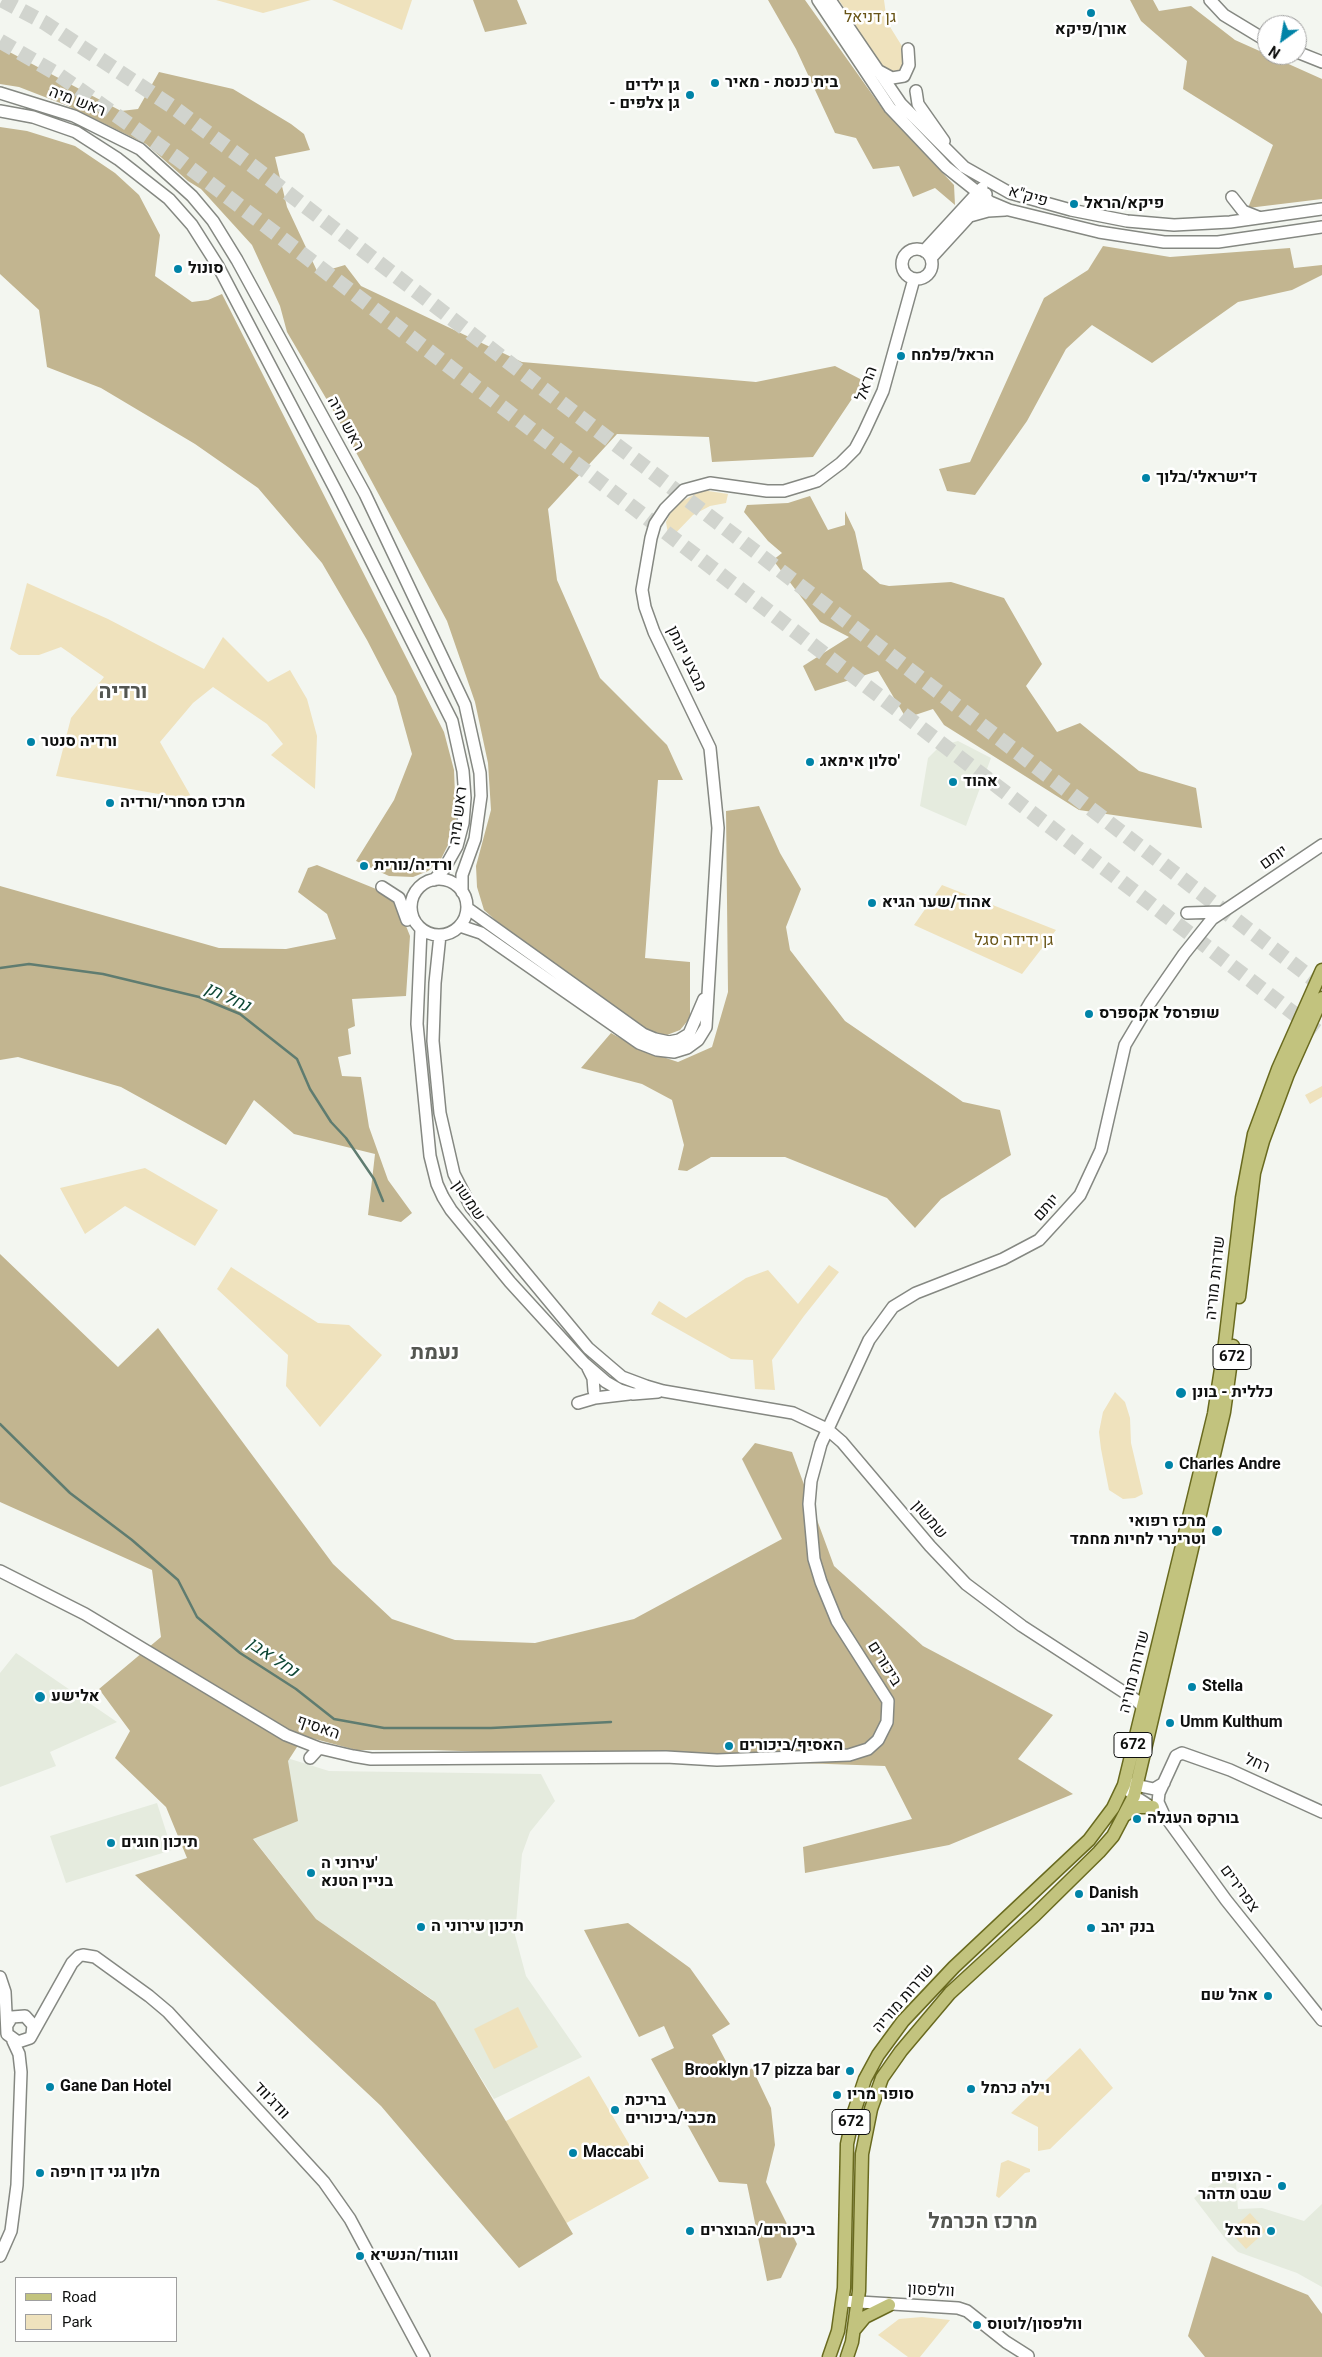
<!DOCTYPE html>
<meta charset="utf-8">
<style>
body{margin:0}
#map{position:relative;width:1322px;height:2357px;overflow:hidden;background:#f3f6f0;font-family:Roboto,sans-serif}
canvas{display:block}
.legend{position:absolute;left:15px;top:2277px;width:162px;height:65px;box-sizing:border-box;background:#fff;border:1px solid #9f9f9f;margin:0;padding:6px 9px;list-style:none;font-size:15px;color:#0f100f}
.legend li{display:flex;align-items:center;gap:10px;height:25px}
.legend b{width:25px;border:1px solid #9f9f9f}
.north{position:absolute;left:1257px;top:15px;width:50px;height:50px;box-sizing:border-box;background:#fff;border:1px solid #9f9f9f;border-radius:50%;rotate:212deg;font-size:14px;font-weight:700;line-height:20px;text-align:center;color:#0f100f}
.north::after{content:'';display:block;margin:auto;width:18px;height:22px;background:#0083a7;clip-path:polygon(50% 0,100% 100%,50% 72%,0 100%)}
</style>
<div id="map">
<canvas width="1322" height="2357"></canvas>
<ul class="legend">
<li><b style="height:6px;background:#c2c37e"></b>Road</li>
<li><b style="height:14px;background:#efe2bd"></b>Park</li>
</ul>
<div class="north">N</div>
</div>
<script>
const context = document.querySelector('canvas').getContext('2d');
context.lineJoin = 'round';
function fillPath(path, color) {
  context.fillStyle = color;
  context.fill(path, 'evenodd');
}
function toPath(rows) {
  const path = new Path2D();
  for (const r of rows) {
    if (r.length === 3) {
      path.moveTo(r[0] + r[2], r[1]);
      path.arc(r[0], r[1], r[2], 0, 2 * Math.PI);
      continue;
    }
    path.moveTo(r[0], r[1]);
    for (let i = 2; i < r.length; i += 2) path.lineTo(r[i], r[i + 1]);
  }
  return path;
}
function stroke(path, color, width, dash) {
  context.strokeStyle = color;
  context.lineWidth = width;
  context.lineCap = dash ? 'butt' : 'round';
  context.setLineDash(dash || []);
  context.stroke(path);
}
function drawText(font, color, halo, rows, align = 'center') {
  context.font = font + ' Roboto,Heebo,sans-serif';
  context.lineWidth = 5;
  context.setLineDash([]);
  context.textBaseline = 'middle';
  context.strokeStyle = halo;
  context.fillStyle = color;
  for (const [text, x, y, turn = 0] of rows) {
    context.save();
    context.translate(x, y);
    context.rotate((+turn || 0) * Math.PI / 180);
    context.textAlign = isNaN(turn) ? turn : align;
    if (halo) context.strokeText(text, 0, 0);
    context.fillText(text, 0, 0);
    context.restore();
  }
}
fillPath(toPath([
 [958,741,991,758,966,826,920,806,928,758,940,746],
 [16,1653,117,1722,50,1752,56,1766,0,1787,0,1673],
 [287,1758,329,1771,541,1774,555,1801,530,1832,522,1854,515,1935,526,1976,582,2057,494,2099,433,2000,316,1919,252,1837],
 [157,1803,172,1850,66,1883,50,1836],
 [1225,2173,1248,2173,1251,2179,1236,2183,1238,2209,1262,2208,1304,2221,1322,2204,1322,2287,1297,2273,1238,2252,1227,2241,1194,2198]
]), '#e5ebde');
fillPath(toPath([
 [216,0,311,0,263,13],
 [332,0,412,0,402,30],
 [839,0,884,0,887,22,905,51,906,60,902,71,891,72,882,68],
 [702,490,728,494,726,503,710,506,693,515,669,540,666,522,671,512,679,503],
 [27,583,108,619,204,669,223,637,268,682,290,670,307,699,317,736,315,789,271,755,283,744,267,724,213,687,193,703,160,742,193,800,56,776,71,718,104,677,61,647,39,655,19,655,10,649],
 [942,885,1056,930,1022,974,914,925],
 [1322,1086,1322,1097,1310,1104,1305,1095],
 [145,1168,218,1210,195,1246,125,1206,85,1234,60,1188],
 [829,1265,839,1272,804,1316,772,1360,775,1390,755,1389,753,1360,731,1359,651,1314,659,1301,686,1318,746,1278,768,1270,798,1304],
 [231,1267,318,1323,349,1325,382,1355,320,1427,286,1386,288,1355,217,1289],
 [1115,1392,1125,1402,1130,1418,1131,1443,1143,1494,1135,1498,1123,1499,1109,1490,1101,1449,1099,1432,1103,1412],
 [518,2007,538,2047,494,2069,474,2029],
 [1080,2048,1113,2088,1050,2149,1038,2151,1038,2127,1011,2113],
 [589,2076,649,2178,559,2227,495,2127],
 [1008,2160,1030,2169,1030,2172,1025,2173,999,2198,996,2196,1001,2163],
 [1250,2213,1266,2231,1246,2249,1230,2231],
 [922,2317,950,2320,920,2357,908,2357,878,2335,899,2319]
]), '#efe2bd');
fillPath(toPath([
 [473,0,517,0,527,24,485,32],
 [768,0,805,0,884,111,954,185,955,205,935,188,913,197,899,166,873,169,856,138,835,133,796,49],
 [1130,0,1153,0,1159,11,1191,6,1235,40,1322,79,1322,199,1248,208,1273,145,1183,89,1187,61,1141,21],
 [0,47,121,111,138,109,159,72,233,89,291,124,304,134,310,150,275,157,287,207,318,273,345,265,361,286,522,362,756,382,835,366,864,381,813,457,712,462,709,437,617,434,548,509,557,580,600,678,667,745,683,780,658,780,645,958,690,962,690,1018,680,1030,667,1035,650,1033,635,1025,502,926,484,910,477,887,476,866,491,810,488,763,475,702,447,621,337,417,287,332,280,306,252,245,201,189,188,181,146,144,68,106,19,87,0,84],
 [0,127,27,131,75,146,115,173,139,195,160,235,155,276,192,302,208,300,222,294,444,732,454,770,456,820,449,843,440,861,428,871,413,877,389,876,356,861,394,800,412,754,396,696,367,640,322,563,258,488,195,444,101,388,47,367,39,310,0,274],
 [1103,246,1170,257,1290,248,1294,268,1322,265,1322,275,1292,290,1238,302,1152,363,1092,325,1066,349,1027,421,975,495,947,491,939,469,970,462,1044,298,1088,270],
 [810,496,828,530,845,525,845,511,855,532,863,569,880,584,889,586,951,582,1004,598,1042,664,1026,686,1057,732,1080,723,1139,771,1196,788,1202,828,1079,810,944,725,933,709,906,718,878,671,815,691,803,666,849,637,820,622,773,560,782,553,768,541,744,512,747,505,788,503],
 [759,806,780,853,801,889,786,927,790,950,845,1021,963,1102,1000,1110,1011,1155,941,1199,915,1228,887,1198,785,1157,711,1157,687,1171,678,1170,684,1145,672,1100,642,1084,581,1068,611,1033,642,1050,678,1062,712,1047,728,992,726,811],
 [317,865,381,891,396,901,410,936,406,996,352,999,355,1026,348,1029,351,1054,338,1057,342,1076,361,1077,369,1127,388,1180,412,1213,401,1222,368,1215,375,1154,294,1134,254,1100,226,1145,121,1087,18,1057,0,1060,0,886,219,948,286,949,336,939,327,914,298,892,308,868],
 [0,1254,118,1367,158,1328,333,1564,392,1619,455,1640,535,1643,634,1619,782,1539,742,1459,755,1443,792,1452,834,1566,923,1646,1053,1715,1018,1759,1073,1794,949,1845,805,1873,803,1847,912,1819,885,1766,433,1750,356,1750,304,1736,288,1761,298,1821,253,1839,316,1919,435,2002,573,2234,519,2268,381,2106,135,1875,187,1858,166,1807,115,1758,130,1731,99,1689,161,1637,152,1570,0,1502],
 [628,1923,690,1968,730,2024,712,2035,736,2080,752,2068,771,2108,775,2145,766,2182,797,2244,781,2278,767,2281,747,2184,719,2182,651,2059,674,2048,664,2026,639,2037,584,1930],
 [1212,2256,1308,2295,1322,2314,1322,2357,1205,2357,1188,2336]
]), '#c2b590');
stroke(toPath([
 [0,968,29,964,103,974,199,997,240,1014,297,1059,310,1089,331,1122,346,1138,374,1179,383,1201],
 [0,1424,70,1493,132,1540,178,1580,197,1617,240,1653,296,1689,334,1719,384,1728,491,1728,611,1722]
]), '#5f7c70', 2.5);
stroke(toPath([
 [2,0,45,23,173,107,254,167,1322,986],
 [0,41,59,75,177,158,1322,1035]
]), '#d1d4ce', 15, [15, 8]);
const secondary = toPath([
 [818,0,890,108,946,167,990,202,1009,210,1099,232,1164,242,1218,242,1322,227],
 [830,0,901,104,964,167,1010,193,1071,210,1127,221,1174,225,1230,222,1322,209],
 [1210,0,1224,15,1267,41],
 [1297,52,1322,62],
 [879,71,892,78,904,76,909,65,908,49],
 [916,91,918,104,944,141],
 [0,93,74,116,140,149,192,196,213,221,237,260,365,494,465,705,480,773,481,796,475,839,462,875,462,892],
 [0,111,33,117,76,132,118,159,169,199,192,225,218,266,336,491,452,721,463,771,465,798,463,823,457,846,444,869,434,880],
 [1232,197,1243,211,1258,217],
 [970,216,988,211,1005,210],
 [917,264,15],
 [924,251,982,188],
 [931,258,985,199,986,194],
 [439,907,28],
 [382,887,399,898,407,920],
 [467,908,643,1034,655,1039,669,1042,679,1040,689,1034,704,999],
 [1187,913,1221,912],
 [460,926,481,933,639,1043,657,1050,674,1052,687,1048,698,1040,706,1027,718,828,710,748,654,632,645,607,642,590,651,538,655,524,665,509,684,490,710,483,767,491,784,491,817,481,841,463,855,449,864,432,883,391,914,279],
 [421,929,417,1024,430,1156,437,1184,443,1197,451,1210,510,1282,584,1363,606,1382,620,1390,633,1394,658,1392],
 [440,935,435,983,433,1041,440,1113,454,1174,471,1207,588,1348,622,1377,646,1386,663,1391,793,1413,827,1429,842,1442,930,1546,966,1584,1022,1626,1136,1700,1148,1712],
 [588,1368,593,1378,594,1391],
 [578,1403,595,1398,629,1394],
 [0,1571,85,1614,286,1735,319,1748,353,1756,371,1759,666,1757,717,1760,849,1755,868,1749,878,1740,887,1722,888,1701,837,1621,821,1582,814,1559,809,1504,811,1481,821,1444,869,1340,893,1307,916,1293,1003,1259,1039,1240,1061,1216,1080,1195,1101,1150,1125,1045,1150,1003,1184,954,1212,919,1322,845],
 [310,1758,319,1748],
 [1164,1783,1154,1789,1131,1784,1124,1785,1134,1796,1165,1816,1226,1900,1322,2020],
 [1163,1813,1158,1802,1159,1793,1176,1756,1182,1753,1230,1770,1322,1812],
 [0,1977,5,1992,7,2034,18,2042,30,2038,72,1963,79,1956,83,1955,95,1957,149,1996,168,2012,324,2182,350,2219,424,2357],
 [7,2025,12,2017,25,2016,33,2025,32,2034],
 [0,2256,11,2231,17,2185,21,2072,19,2054,13,2041],
 [843,2301,958,2308,967,2311,1006,2342,1028,2356]
]);
const primary = toPath([
 [1239,1297,1254,1173,1263,1141,1288,1074,1322,998],
 [1125,1815,1137,1807,1153,1807],
 [855,2329,865,2317,889,2305],
 [829,2357,838,2331,844,2288,847,2144,854,2112,865,2079,878,2055,903,2021,954,1967,1089,1840,1113,1808,1124,1785,1214,1414,1225,1343,1242,1198,1254,1134,1278,1069,1322,970],
 [847,2357,852,2342,859,2291,862,2154,871,2109,882,2078,901,2051,950,1993,1035,1915,1099,1852,1113,1836,1134,1796,1224,1412,1233,1346]
]);
stroke(secondary, '#858882', 14);
stroke(primary, '#696a1f', 15);
stroke(secondary, '#fff', 11);
stroke(primary, '#c2c37e', 12);
for (const [x, y, r, color] of [
 [1091,13,5,"#0083a7"],
 [715,83,5,"#0083a7"],
 [690,95,5,"#0083a7"],
 [1074,204,5,"#0083a7"],
 [178,269,5,"#0083a7"],
 [901,356,5,"#0083a7"],
 [1146,478,5,"#0083a7"],
 [31,742,5,"#0083a7"],
 [810,762,5,"#0083a7"],
 [953,782,5,"#0083a7"],
 [110,803,5,"#0083a7"],
 [364,866,5,"#0083a7"],
 [872,903,5,"#0083a7"],
 [1089,1014,5,"#0083a7"],
 [1181,1393,6,"#0083a7"],
 [1169,1465,5,"#0083a7"],
 [1217,1531,6,"#0083a7"],
 [1192,1687,5,"#0083a7"],
 [40,1697,6,"#0083a7"],
 [1170,1723,5,"#0083a7"],
 [729,1746,5,"#0083a7"],
 [1137,1819,5,"#0083a7"],
 [111,1843,5,"#0083a7"],
 [311,1873,5,"#0083a7"],
 [1079,1894,5,"#0083a7"],
 [421,1927,5,"#0083a7"],
 [1091,1928,5,"#0083a7"],
 [1268,1996,5,"#0083a7"],
 [850,2071,5,"#0083a7"],
 [50,2087,5,"#0083a7"],
 [971,2089,5,"#0083a7"],
 [837,2095,5,"#0083a7"],
 [615,2110,5,"#0083a7"],
 [573,2153,5,"#0083a7"],
 [40,2173,5,"#0083a7"],
 [1282,2186,5,"#0083a7"],
 [690,2231,5,"#0083a7"],
 [1271,2231,5,"#0083a7"],
 [360,2256,5,"#0083a7"],
 [977,2325,5,"#0083a7"]
]) {
  const dot = new Path2D();
  dot.arc(x, y, r, 0, 2 * Math.PI);
  context.fillStyle = color;
  context.fill(dot);
  stroke(dot, '#fff', 2);
}
for (const [x, y, w] of [
 [1232,1357,38],
 [1133,1745,38],
 [851,2122,38]
]) {
  const box = new Path2D();
  box.roundRect(x - w / 2, y - 12.5, w, 25, 4);
  context.fillStyle = '#fff';
  context.fill(box);
  stroke(box, '#0f100f', 1);
}
drawText('bold 15px', '#0f100f', null, [
 ["672",1232,1357],
 ["672",1133,1745],
 ["672",851,2122]
]);
drawText('16px', '#685416', '#fff', [
 ["גן דניאל",870,18],
 ["גן ידידה סגל",1014,941]
]);
drawText('bold 16px', '#0f100f', '#fff', [
 ["אורן/פיקא",1091,30,"center"],
 ["בית כנסת - מאיר",725,83],
 ["גן ילדים",680,86,"right"],
 ["- גן צלפים",680,104,"right"],
 ["פיקא/הראל",1084,204],
 ["סונול",188,269],
 ["הראל/פלמח",911,356],
 ["ד׳ישראלי/בלוך",1156,478],
 ["ורדיה סנטר",41,742],
 ["סלון אימאג'",820,762],
 ["אהוד",963,782],
 ["מרכז מסחרי/ורדיה",120,803],
 ["ורדיה/נורית",374,866],
 ["אהוד/שער הגיא",882,903],
 ["שופרסל אקספרס",1099,1014],
 ["כללית - בונן",1192,1393],
 ["Charles Andre",1179,1465],
 ["מרכז רפואי",1206,1522,"right"],
 ["וטרינרי לחיות מחמד",1206,1540,"right"],
 ["Stella",1202,1687],
 ["אלישע",51,1697],
 ["Umm Kulthum",1180,1723],
 ["האסיף/ביכורים",739,1746],
 ["בורקס העגלה",1147,1819],
 ["תיכון חוגים",121,1843],
 ["עירוני ה'",321,1864],
 ["בניין הטנא",321,1882],
 ["Danish",1089,1894],
 ["תיכון עירוני ה",431,1927],
 ["בנק יהב",1101,1928],
 ["אהל שם",1258,1996,"right"],
 ["Brooklyn 17 pizza bar",840,2071,"right"],
 ["Gane Dan Hotel",60,2087],
 ["וילה כרמל",981,2089],
 ["סופר מריו",847,2095],
 ["בריכת",625,2101],
 ["מכבי/ביכורים",625,2119],
 ["Maccabi",583,2153],
 ["מלון גני דן חיפה",50,2173],
 ["הצופים -",1272,2177,"right"],
 ["שבט תדהר",1272,2195,"right"],
 ["ביכורים/הבוצרים",700,2231],
 ["הרצל",1261,2231,"right"],
 ["ווגווד/הנשיא",370,2256],
 ["וולפסון/לוטוס",987,2325]
], 'left');
drawText('16px', '#0f100f', '#fff', [
 ["ראש מיה",77,102,21],
 ["פיק\"א",1028,197,16],
 ["הראל",867,384,-70],
 ["ראש מיה",345,424,61],
 ["מבצע יונתן",686,659,64],
 ["ראש מיה",459,816,-83],
 ["יותם",1274,858,-35],
 ["שמשון",468,1201,55],
 ["יותם",1047,1208,-48],
 ["שדרות מוריה",1216,1278,-84],
 ["שמשון",929,1520,49],
 ["ביכורים",884,1664,58],
 ["שדרות מוריה",1135,1672,-76],
 ["האסיף",318,1728,19],
 ["רחל",1257,1764,23],
 ["צפרירים",1239,1889,54],
 ["שדרות מוריה",904,1999,-49],
 ["וודג'ווד",271,2101,47],
 ["וולפסון",931,2291,3]
]);
drawText('italic 18px', '#0f4836', '#fff', [
 ["נחל תן",227,998,25],
 ["נחל אבן",272,1658,34]
]);
drawText('bold 21px', '#545651', '#fff', [
 ["ורדיה",123,693],
 ["נעמת",435,1354],
 ["מרכז הכרמל",983,2223]
]);
</script>
